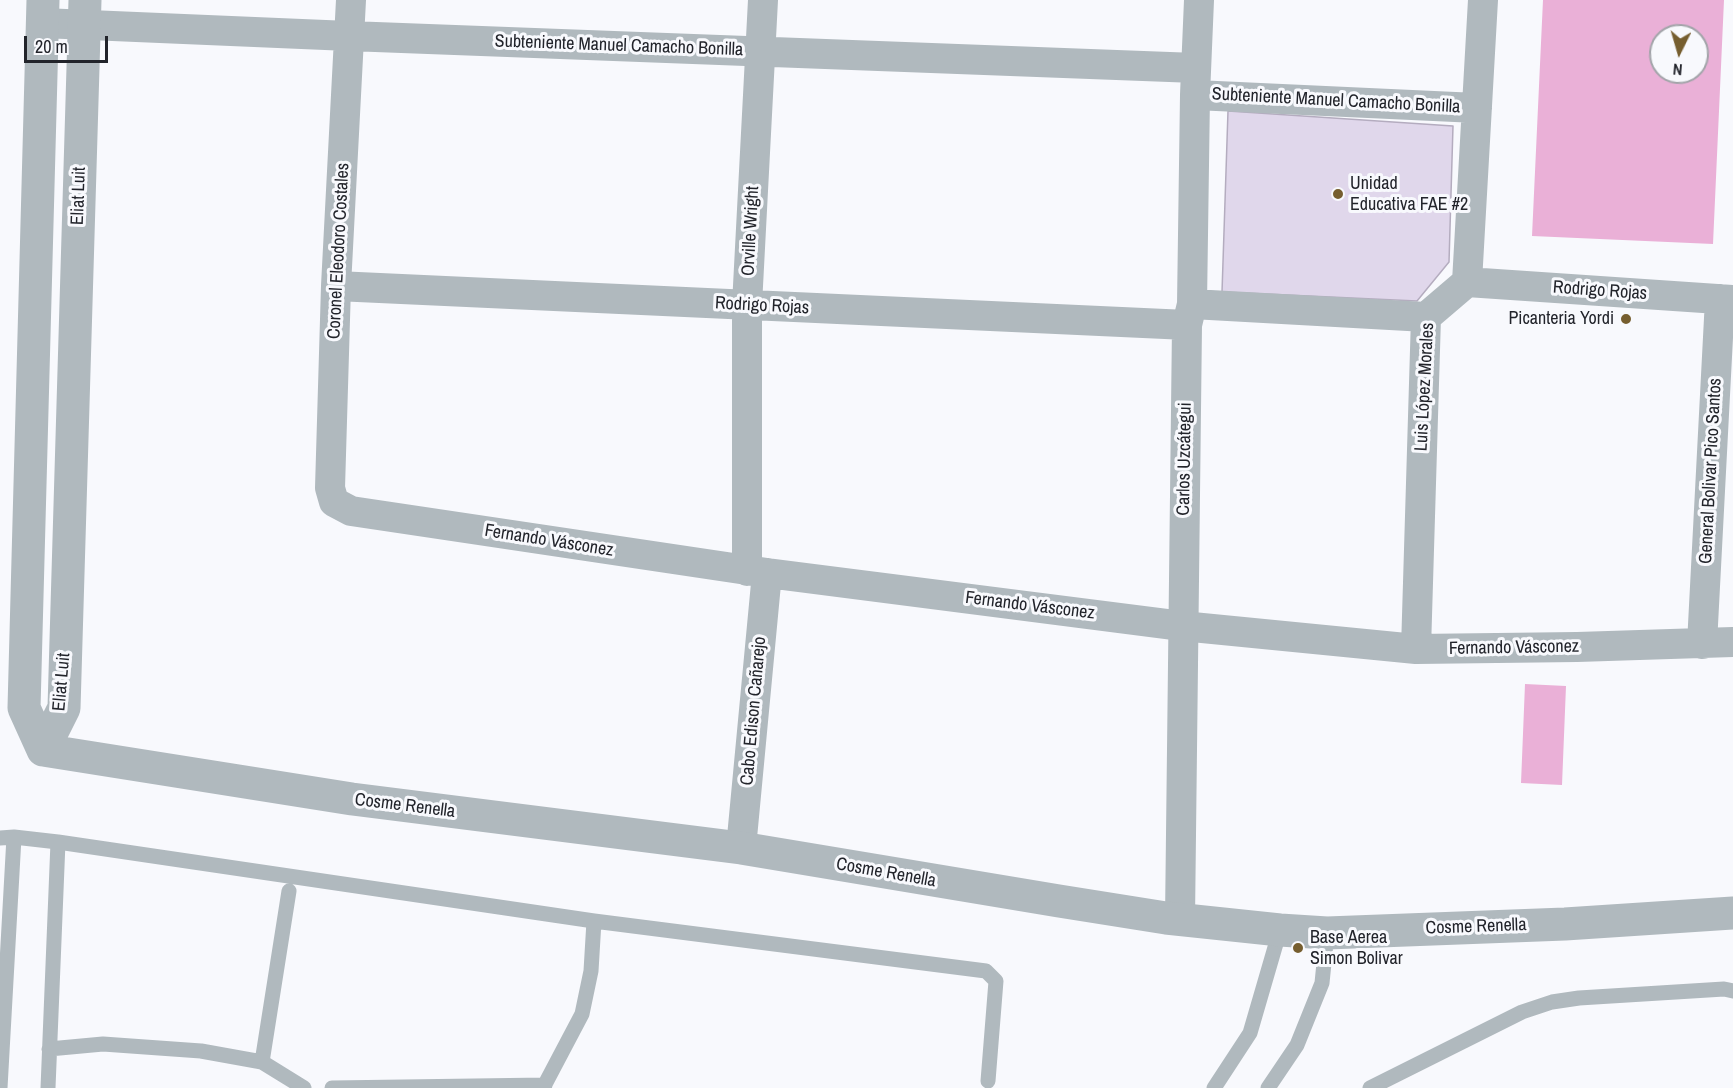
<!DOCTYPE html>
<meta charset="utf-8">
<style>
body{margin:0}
#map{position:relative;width:1733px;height:1088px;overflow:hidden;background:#f8f9fd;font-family:"Archivo Narrow",sans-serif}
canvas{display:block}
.north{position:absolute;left:1649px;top:24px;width:60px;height:60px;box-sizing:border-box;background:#f8f9fd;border:2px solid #a2a4a9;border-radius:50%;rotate:185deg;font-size:16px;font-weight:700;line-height:24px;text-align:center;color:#22242b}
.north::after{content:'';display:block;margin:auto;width:21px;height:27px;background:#765e2f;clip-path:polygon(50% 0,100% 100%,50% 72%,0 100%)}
.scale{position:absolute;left:24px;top:36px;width:84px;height:27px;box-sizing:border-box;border:3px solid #22242b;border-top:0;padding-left:8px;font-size:18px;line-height:21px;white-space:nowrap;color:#22242b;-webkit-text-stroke:4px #f8f9fd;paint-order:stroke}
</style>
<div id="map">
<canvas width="1733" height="1088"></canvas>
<div class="north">N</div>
<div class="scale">20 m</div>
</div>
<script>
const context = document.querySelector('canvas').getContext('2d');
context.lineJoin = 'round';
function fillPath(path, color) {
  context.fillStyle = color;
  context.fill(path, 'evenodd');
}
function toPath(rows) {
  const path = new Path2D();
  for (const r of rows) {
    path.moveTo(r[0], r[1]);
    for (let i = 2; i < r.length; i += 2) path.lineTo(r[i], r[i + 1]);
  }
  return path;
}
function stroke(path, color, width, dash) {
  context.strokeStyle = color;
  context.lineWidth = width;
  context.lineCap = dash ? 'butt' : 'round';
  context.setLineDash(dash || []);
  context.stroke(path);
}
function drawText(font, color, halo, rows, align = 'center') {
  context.font = font + ' "Archivo Narrow",sans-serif';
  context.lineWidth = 6;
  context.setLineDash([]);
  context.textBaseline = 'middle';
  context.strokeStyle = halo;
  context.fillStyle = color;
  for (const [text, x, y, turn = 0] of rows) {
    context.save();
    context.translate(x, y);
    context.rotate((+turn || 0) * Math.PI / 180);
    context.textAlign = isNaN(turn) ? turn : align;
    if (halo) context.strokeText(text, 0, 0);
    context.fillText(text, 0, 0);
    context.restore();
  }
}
fillPath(toPath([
 [1543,0,1724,0,1713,244,1532,236],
 [1661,36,1697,36,1697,72,1661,72],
 [1525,684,1566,686,1562,785,1521,783]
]), '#eab0d7');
const building = toPath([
 [1228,111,1453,126,1449,262,1417,301,1222,292,1228,111]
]);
fillPath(building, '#e0d7eb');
stroke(building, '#b4acbf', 1.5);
stroke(toPath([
 [0,838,14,837,58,842,594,921,986,971,996,981,988,1081],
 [49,1049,103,1044,201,1051,262,1062,304,1088],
 [262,1062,289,891],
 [0,1088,14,837],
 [48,1088,58,842],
 [332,1088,545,1085],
 [543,1088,582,1014,591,971,594,921],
 [1214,1088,1250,1033,1280,930],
 [1268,1088,1297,1045,1322,983,1327,933],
 [1370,1088,1522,1012,1552,1002,1579,998,1724,989,1733,991]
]), '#b0b9be', 15);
stroke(toPath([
 [351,0,336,286,330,488,334,502,351,511,767,573,1182,626,1416,649,1577,647,1733,642],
 [42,23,349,36,1196,68],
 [1195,95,1477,108],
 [1467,282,1733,300],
 [336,286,1187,325],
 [1192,304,1426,317],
 [747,571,747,305,763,0],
 [1702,644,1720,299],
 [1416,649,1426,317,1467,282,1483,0],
 [741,848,767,573],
 [1180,919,1187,325,1192,304,1195,95,1199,0]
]), '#b0b9be', 30);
stroke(toPath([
 [43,0,24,708,43,750],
 [43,750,352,799,741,848,1059,901,1166,918,1280,930,1327,933,1565,924,1733,913],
 [43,750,64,708,85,0]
]), '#b0b9be', 33);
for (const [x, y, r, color] of [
 [1338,194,6,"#765e2f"],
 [1626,319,6,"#765e2f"],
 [1298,948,6,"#765e2f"]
]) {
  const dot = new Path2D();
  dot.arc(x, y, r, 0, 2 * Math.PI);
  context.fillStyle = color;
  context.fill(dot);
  stroke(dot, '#f8f9fd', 2);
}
drawText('18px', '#22242b', '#f8f9fd', [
 ["Subteniente Manuel Camacho Bonilla",619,46,2],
 ["Subteniente Manuel Camacho Bonilla",1336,101,3],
 ["Eliat Luit",79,196,-88],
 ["Orville Wright",751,231,-87],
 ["Coronel Eleodoro Costales",339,251,-87],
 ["Rodrigo Rojas",1600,291,4],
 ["Rodrigo Rojas",762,306,3],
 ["Luis López Morales",1425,387,-87],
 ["Carlos Uzcátegui",1185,459,-89],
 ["General Bolivar Pico Santos",1711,471,-87],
 ["Fernando Vásconez",549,541,9],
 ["Fernando Vásconez",1030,606,7],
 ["Fernando Vásconez",1514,648,-1],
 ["Eliat Luit",62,682,-85],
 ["Cabo Edison Cañarejo",754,711,-85],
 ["Cosme Renella",405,806,7],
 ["Cosme Renella",886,873,10],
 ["Cosme Renella",1476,927,-2]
]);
drawText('18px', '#22242b', '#f8f9fd', [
 ["Unidad",1350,184],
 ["Educativa FAE #2",1350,205],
 ["Picanteria Yordi",1614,319,"right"],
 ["Base Aerea",1310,938],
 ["Simon Bolivar",1310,959]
], 'left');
</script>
